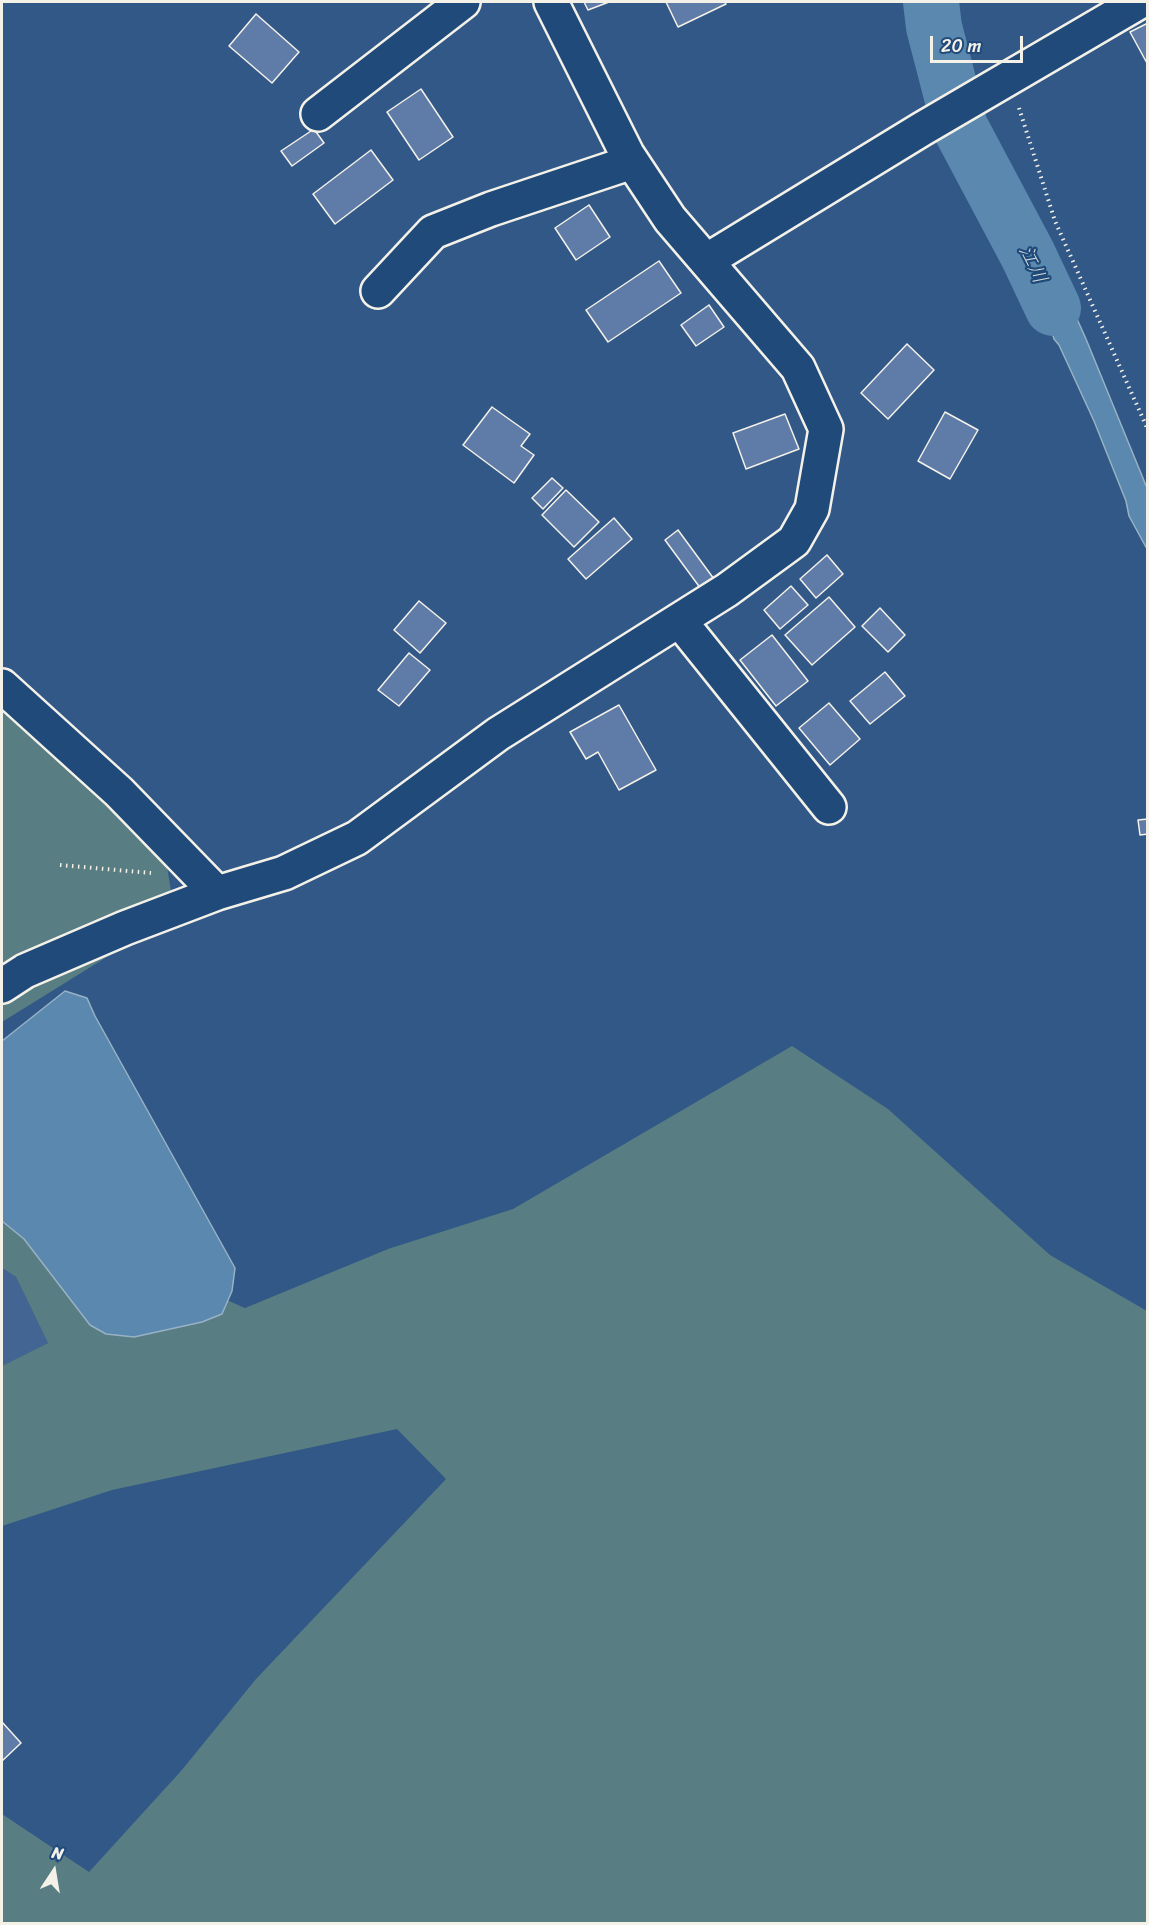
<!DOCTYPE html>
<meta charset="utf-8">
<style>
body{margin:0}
#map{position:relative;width:1149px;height:1925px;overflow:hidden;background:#315887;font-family:Sriracha,sans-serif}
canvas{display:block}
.frame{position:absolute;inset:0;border:3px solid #f4f1e8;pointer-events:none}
.north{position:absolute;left:24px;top:1841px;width:60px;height:60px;-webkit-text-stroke:4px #1f4a7a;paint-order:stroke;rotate:12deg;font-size:16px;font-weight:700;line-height:24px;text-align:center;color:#f4f1e8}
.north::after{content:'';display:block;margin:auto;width:21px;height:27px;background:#f4f1e8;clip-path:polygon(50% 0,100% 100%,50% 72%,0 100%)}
.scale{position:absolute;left:930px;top:36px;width:93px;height:27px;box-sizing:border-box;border:3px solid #f4f1e8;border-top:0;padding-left:8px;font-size:18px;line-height:21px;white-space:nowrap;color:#f4f1e8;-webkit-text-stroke:4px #1f4a7a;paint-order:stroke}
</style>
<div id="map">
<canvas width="1149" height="1925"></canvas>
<div class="frame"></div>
<div class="north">N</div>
<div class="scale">20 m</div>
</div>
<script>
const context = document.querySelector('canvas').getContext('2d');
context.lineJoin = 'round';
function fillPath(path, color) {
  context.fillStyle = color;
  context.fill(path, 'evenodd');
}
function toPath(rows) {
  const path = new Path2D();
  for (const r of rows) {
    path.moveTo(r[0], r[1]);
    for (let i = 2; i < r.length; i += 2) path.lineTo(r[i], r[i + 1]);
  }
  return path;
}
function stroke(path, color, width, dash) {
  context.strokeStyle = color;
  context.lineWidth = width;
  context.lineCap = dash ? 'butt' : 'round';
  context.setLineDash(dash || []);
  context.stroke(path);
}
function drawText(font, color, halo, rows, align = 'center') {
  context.font = font + ' Sriracha,"Klee One",sans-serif';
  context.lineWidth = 4.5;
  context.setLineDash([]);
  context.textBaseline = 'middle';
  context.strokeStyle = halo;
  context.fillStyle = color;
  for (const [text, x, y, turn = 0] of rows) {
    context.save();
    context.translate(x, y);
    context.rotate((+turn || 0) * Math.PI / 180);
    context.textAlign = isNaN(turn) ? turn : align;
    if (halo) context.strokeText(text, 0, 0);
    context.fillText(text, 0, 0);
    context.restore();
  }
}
fillPath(toPath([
 [2,1268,16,1277,48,1343,2,1366]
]), '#436593');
fillPath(toPath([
 [2,698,134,830,167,866,171,891,139,937,2,1022],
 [792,1046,888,1109,1050,1255,1147,1311,1147,1923,2,1923,2,1814,89,1872,181,1771,256,1679,446,1479,397,1429,112,1490,2,1526,2,1366,48,1343,16,1277,2,1268,2,1202,245,1308,388,1249,513,1209]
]), '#587d83');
const water = toPath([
 [913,2,950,2,954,4,953,16,958,42,956,58,960,69,972,82,931,108,915,32,913,2],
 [967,115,978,137,981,149,976,157,959,153,945,127,967,115],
 [1019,238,1037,238,1051,261,1086,339,1147,488,1147,549,1129,516,1126,501,1094,421,1059,345,1054,339,1046,312,1016,246,1019,238],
 [65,991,87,998,95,1016,235,1268,232,1291,222,1314,202,1322,134,1337,106,1334,90,1325,24,1239,2,1221,2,1041,65,991]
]);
fillPath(water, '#5b88ae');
stroke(water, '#98b2c5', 1.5);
stroke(toPath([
 [931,2,934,27,960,127,1028,255,1053,308]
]), '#5b88ae', 56);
const building = toPath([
 [584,2,609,2,588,10,584,2],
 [666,2,725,2,726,4,678,27,666,2],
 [256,14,299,52,272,83,229,46,256,14],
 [1148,23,1148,65,1130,32,1148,23],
 [421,89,453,137,419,160,387,112,421,89],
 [314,129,324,143,292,166,281,151,314,129],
 [371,150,393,180,335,224,313,194,371,150],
 [589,205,610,237,576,260,555,228,589,205],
 [659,261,681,293,608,342,586,310,659,261],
 [709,305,724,327,696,346,681,325,709,305],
 [907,344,934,370,888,419,861,393,907,344],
 [492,407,530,434,521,446,534,455,514,483,463,445,492,407],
 [945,412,978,430,950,479,918,461,945,412],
 [785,414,799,449,746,469,733,433,785,414],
 [552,478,563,488,543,509,532,498,552,478],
 [566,490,599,522,574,547,542,515,566,490],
 [614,518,632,539,586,579,568,559,614,518],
 [678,530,714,579,701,589,665,540,678,530],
 [827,555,843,574,816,598,800,579,827,555],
 [791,586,808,605,780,629,764,610,791,586],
 [829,597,855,627,812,665,785,635,829,597],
 [419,601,446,623,420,653,394,630,419,601],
 [880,608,905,635,888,652,862,626,880,608],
 [772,635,808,681,776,706,740,660,772,635],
 [409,653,430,670,399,706,378,690,409,653],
 [885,672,905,696,870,724,850,701,885,672],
 [829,703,860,739,830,765,799,728,829,703],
 [619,705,656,770,619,790,598,752,586,759,570,732,619,705],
 [1148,819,1148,834,1140,835,1138,820,1148,819],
 [2,1722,21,1743,2,1761,2,1722]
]);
fillPath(building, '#5f7ba7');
stroke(building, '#f4f1e8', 1.5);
const minor = toPath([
 [318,114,463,2],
 [706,261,922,129,1139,2],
 [378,291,433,232,491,209,632,162],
 [679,620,829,807],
 [2,686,119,792,217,893],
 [2,986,25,971,125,928,217,893,284,873,357,838,498,734,727,590,794,541,812,509,826,429,798,368,670,219,627,154,551,2]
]);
stroke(minor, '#f4f1e8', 38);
stroke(toPath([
 [1019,108,1055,221,1148,430],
 [60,865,151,873]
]), '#f4f1e8', 4, [1.5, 4.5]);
stroke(minor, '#1f4a7a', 33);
drawText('italic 20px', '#d5dcdc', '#1f4a7a', [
 ["江川",1032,265,65]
]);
</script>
